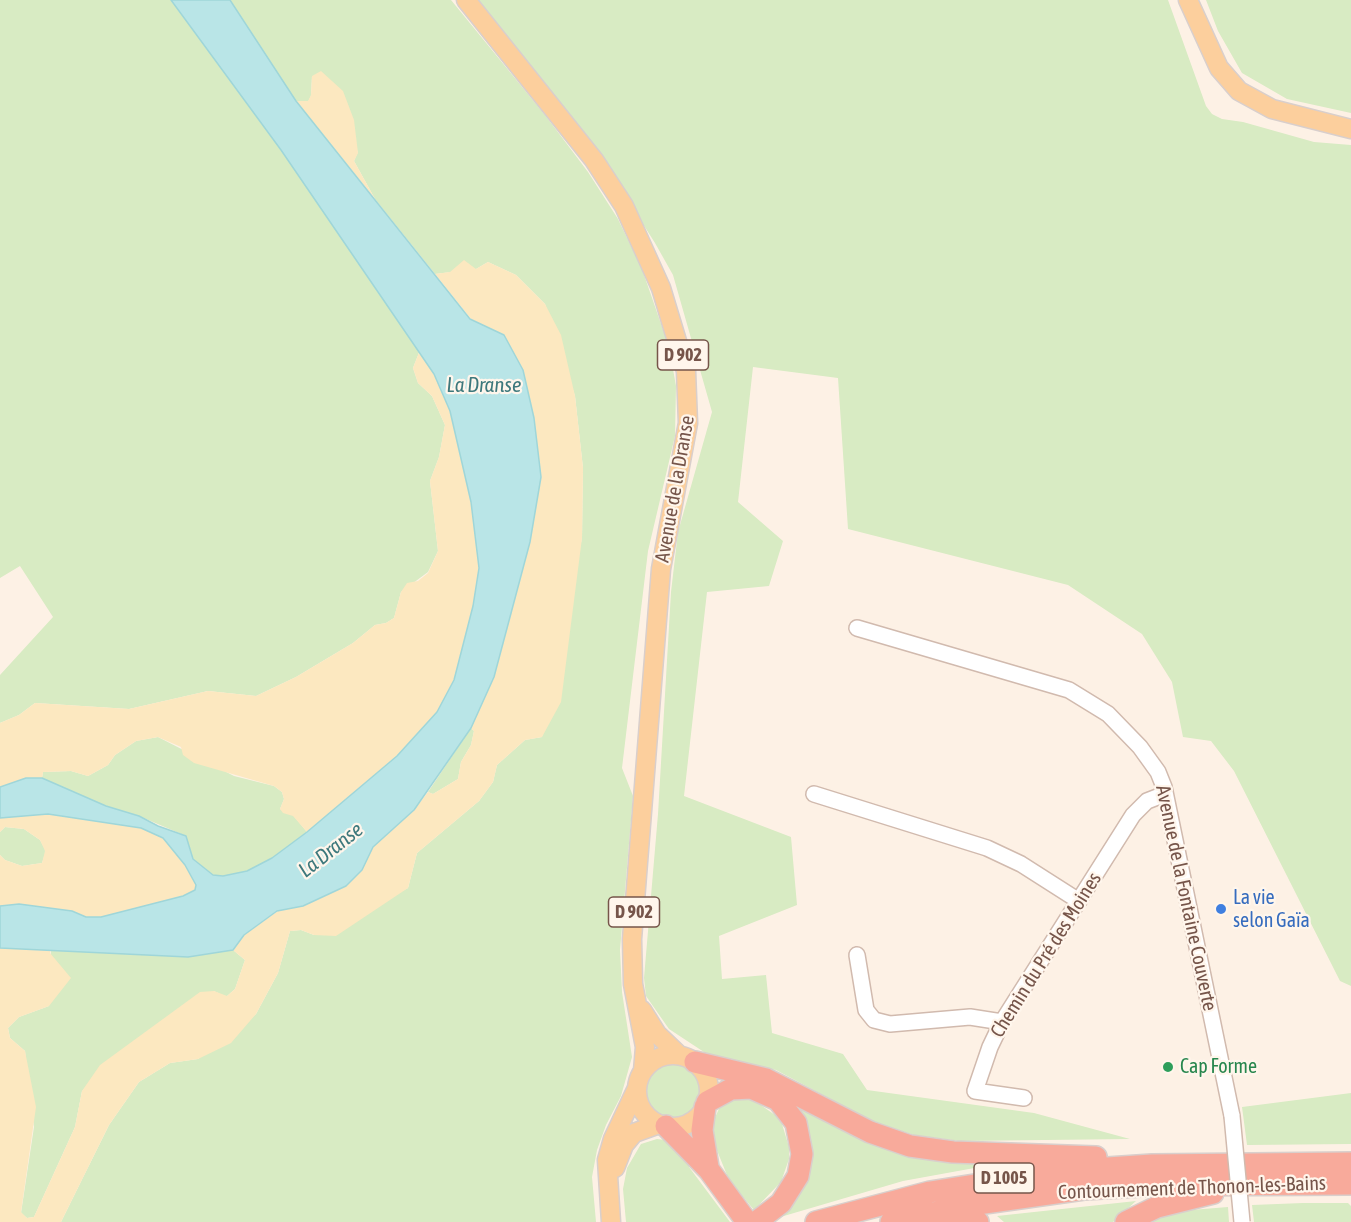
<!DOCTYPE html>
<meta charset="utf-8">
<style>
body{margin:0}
canvas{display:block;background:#fdf1e5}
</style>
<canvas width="1351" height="1222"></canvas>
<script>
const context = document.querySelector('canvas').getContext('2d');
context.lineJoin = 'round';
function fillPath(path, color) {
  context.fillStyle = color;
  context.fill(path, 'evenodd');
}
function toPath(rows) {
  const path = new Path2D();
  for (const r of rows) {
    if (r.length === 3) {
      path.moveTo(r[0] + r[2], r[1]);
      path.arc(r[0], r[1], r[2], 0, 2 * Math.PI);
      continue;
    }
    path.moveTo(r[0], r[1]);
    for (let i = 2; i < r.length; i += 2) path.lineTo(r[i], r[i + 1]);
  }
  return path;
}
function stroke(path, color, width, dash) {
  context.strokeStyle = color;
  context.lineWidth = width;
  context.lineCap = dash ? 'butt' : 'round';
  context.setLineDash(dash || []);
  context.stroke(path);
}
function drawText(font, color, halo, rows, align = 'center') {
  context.font = font + ' "Asap Condensed",sans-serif';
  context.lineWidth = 4.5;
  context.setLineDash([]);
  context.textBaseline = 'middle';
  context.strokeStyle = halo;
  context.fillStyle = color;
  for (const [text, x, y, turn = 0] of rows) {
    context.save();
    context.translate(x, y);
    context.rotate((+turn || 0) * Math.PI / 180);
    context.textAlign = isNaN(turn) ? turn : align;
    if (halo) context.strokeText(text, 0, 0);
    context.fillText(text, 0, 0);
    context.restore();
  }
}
fillPath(toPath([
 [0,0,171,0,281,150,420,350,413,368,418,383,432,396,445,425,439,457,430,481,438,551,428,572,401,592,394,618,386,623,375,625,353,643,296,677,256,696,208,691,129,709,35,703,19,715,0,723,0,675,53,617,20,566,0,578],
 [230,0,451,0,545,115,588,172,618,219,642,269,669,347,676,386,675,436,648,551,622,768,633,796,620,950,622,992,632,1057,621,1096,606,1125,597,1150,592,1177,596,1222,61,1222,109,1125,139,1082,170,1063,198,1059,256,1014,278,973,290,931,301,930,314,935,408,888,417,853,479,801,493,782,497,765,525,740,542,737,582,538,583,468,575,396,545,304,516,275,488,262,476,269,435,274,375,199,354,161,358,152,312,76,311,96,308,102,296,101],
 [477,0,1168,0,1206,106,1212,114,1222,119,1243,122,1314,142,1351,145,1351,986,1340,981,1234,771,1211,741,1183,737,1172,682,1142,634,1068,585,848,529,838,378,753,367,738,502,783,541,769,586,707,592,684,796,791,837,797,905,719,936,722,979,766,975,772,1033,843,1054,867,1090,1034,1113,1130,1139,960,1141,914,1135,872,1121,776,1070,710,1056,669,1029,646,996,644,978,658,814,671,592,678,532,712,412,673,275,655,243,596,150],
 [1206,0,1351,0,1351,113,1287,99,1242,73,1218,31],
 [471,728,474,731,471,745,461,762,458,779,433,794,428,792],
 [158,737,234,776,274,786,282,792,284,799,280,809,293,815,307,832,272,858,247,871,223,876,213,875,193,859,186,836,139,816,106,806,42,778,43,772,71,771,88,776,108,765,115,755,136,741],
 [5,827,24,829,40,840,46,851,42,863,22,866,5,860,0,855,0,832],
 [51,949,188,957,233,950,245,960,235,989,226,997,214,991,82,1091,75,1127,34,1217,27,1218,21,1213,34,1127,25,1051,10,1038,8,1028,19,1017,49,1006],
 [673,1091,27],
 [1351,1093,1351,1144,1247,1145,1242,1107],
 [739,1094,755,1101,775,1115,782,1124,789,1147,789,1159,781,1182,754,1210,729,1180,716,1148,711,1147,713,1122,723,1100],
 [791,1103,845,1126,1024,1159,903,1181,777,1218,793,1200],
 [657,1139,675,1141,692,1164,689,1167,730,1222,626,1222,623,1189,627,1168,641,1144],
 [1136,1201,1113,1222,1004,1222,997,1216],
 [1303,1203,1348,1203,1351,1206,1351,1222,1254,1222,1252,1205],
 [1228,1207,1229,1222,1145,1222,1179,1211]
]), '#d8ebc3');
fillPath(toPath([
 [321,71,343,91,354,120,358,153,354,161,375,199,296,101,308,101,311,95,312,76],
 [464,260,476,269,488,262,516,275,545,304,561,335,575,396,583,468,582,538,561,702,542,737,525,740,497,765,493,782,479,801,417,853,408,888,336,936,314,935,301,930,290,931,278,973,256,1014,231,1043,198,1059,170,1063,139,1082,109,1125,61,1222,0,1222,0,948,51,949,50,953,71,978,49,1006,19,1017,8,1028,10,1038,25,1051,36,1107,21,1212,27,1218,34,1217,75,1127,82,1091,100,1065,200,992,214,991,227,996,235,989,245,960,233,950,244,935,278,911,303,906,362,870,373,847,414,810,428,792,433,794,458,779,461,762,471,745,474,731,471,728,494,677,530,542,504,335,471,319,435,274,450,272],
 [420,350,434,374,450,411,471,502,479,568,473,606,454,680,437,712,397,756,307,832,293,816,283,813,280,809,284,799,282,792,274,786,194,763,183,755,181,747,158,737,136,741,115,755,108,765,88,776,71,771,43,772,42,778,26,778,0,787,0,723,19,715,35,703,129,709,208,691,256,696,296,677,353,643,375,625,386,623,394,618,401,592,407,583,418,581,428,573,438,551,430,481,439,457,445,425,432,396,418,383,413,368],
 [48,814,141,828,163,838,185,865,196,885,195,890,183,896,101,917,85,917,72,911,19,904,0,906,0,855,5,860,22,866,42,863,45,851,40,840,24,829,5,827,0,832,0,818]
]), '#fce8c0');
const water = toPath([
 [171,0,230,0,296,101,470,319,504,335,523,370,534,418,541,477,530,542,494,677,471,728,414,810,373,847,362,870,346,886,303,906,277,911,244,935,233,950,188,957,0,948,0,906,19,904,72,911,86,917,101,917,183,896,195,890,196,885,185,865,163,838,141,828,48,814,0,818,0,787,26,778,42,778,106,806,139,816,158,826,186,836,193,859,213,875,223,876,247,871,272,858,307,832,397,756,437,712,454,680,473,606,479,568,471,502,450,411,434,374,281,150,171,0]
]);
fillPath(water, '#b9e5e7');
stroke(water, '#9fd6d9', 1.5);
const minor = toPath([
 [857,628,1069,690,1108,714,1140,747,1158,772,1164,787,1232,1116],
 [814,794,987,848,1021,864,1079,901],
 [857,955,866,1010,874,1020,890,1024,970,1017,1002,1022],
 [1024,1098,975,1091,990,1047,1002,1022,1133,815,1147,801,1165,794]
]);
const major = toPath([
 [466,0,594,160,624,206,661,288,686,371,688,423,661,569,632,939,633,984,645,1047,643,1071],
 [1188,0,1219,68,1239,91,1272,109,1351,129],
 [642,1010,657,1034,679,1055],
 [673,1091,36],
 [615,1168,624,1145,634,1133,659,1124],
 [611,1222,607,1160,613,1139,637,1088]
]);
const highway = toPath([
 [695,1062,766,1079,870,1132,910,1146,953,1152,1096,1157],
 [707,1102,731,1089,751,1088,778,1100,796,1123,802,1154,798,1176,781,1203,756,1222],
 [705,1107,702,1130,708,1167],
 [666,1126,709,1170,747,1222],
 [934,1221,978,1222],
 [816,1222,930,1192,1063,1171,1152,1165,1351,1163],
 [891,1222,970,1205,1084,1189,1160,1185,1351,1184],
 [1126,1222,1157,1207,1213,1193]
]);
stroke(minor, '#d1baae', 18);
stroke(major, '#d9cfcc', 21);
stroke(highway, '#d9cfcc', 24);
stroke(minor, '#fff', 15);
stroke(major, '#fccf9d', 18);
stroke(highway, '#f8aa9b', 21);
const minorBridge = toPath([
 [1232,1116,1242,1222]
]);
stroke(minorBridge, '#d1baae', 18, []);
stroke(minorBridge, '#fff', 15);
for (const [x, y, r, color] of [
 [1221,909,6,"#3f7fe0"],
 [1168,1067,6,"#2e9e5b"]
]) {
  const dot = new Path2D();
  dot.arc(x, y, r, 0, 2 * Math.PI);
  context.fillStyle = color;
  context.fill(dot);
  stroke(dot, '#fff6ec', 2);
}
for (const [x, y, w] of [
 [683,355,51],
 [634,912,51],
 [1004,1178,60]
]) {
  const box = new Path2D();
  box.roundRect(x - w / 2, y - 15, w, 30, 4.5);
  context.fillStyle = '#fff6ec';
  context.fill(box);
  stroke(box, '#76554a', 1.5);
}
drawText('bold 18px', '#76554a', null, [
 ["D 902",683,355],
 ["D 902",634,912],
 ["D 1005",1004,1178]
]);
drawText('20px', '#76554a', '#fff6ec', [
 ["Avenue de la Dranse",675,489,-80],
 ["Avenue de la Fontaine Couverte",1186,898,78],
 ["Chemin du Pré des Moines",1046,955,-58],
 ["Contournement de Thonon-les-Bains",1192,1188,-2]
]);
drawText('20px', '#366cbe', '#fff6ec', [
 ["La vie",1233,898],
 ["selon Gaïa",1233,921]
], 'left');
drawText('20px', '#27864d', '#fff6ec', [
 ["Cap Forme",1180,1067]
], 'left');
drawText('italic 21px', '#3d787c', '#fff6ec', [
 ["La Dranse",484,385],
 ["La Dranse",331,850,-38]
]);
</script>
